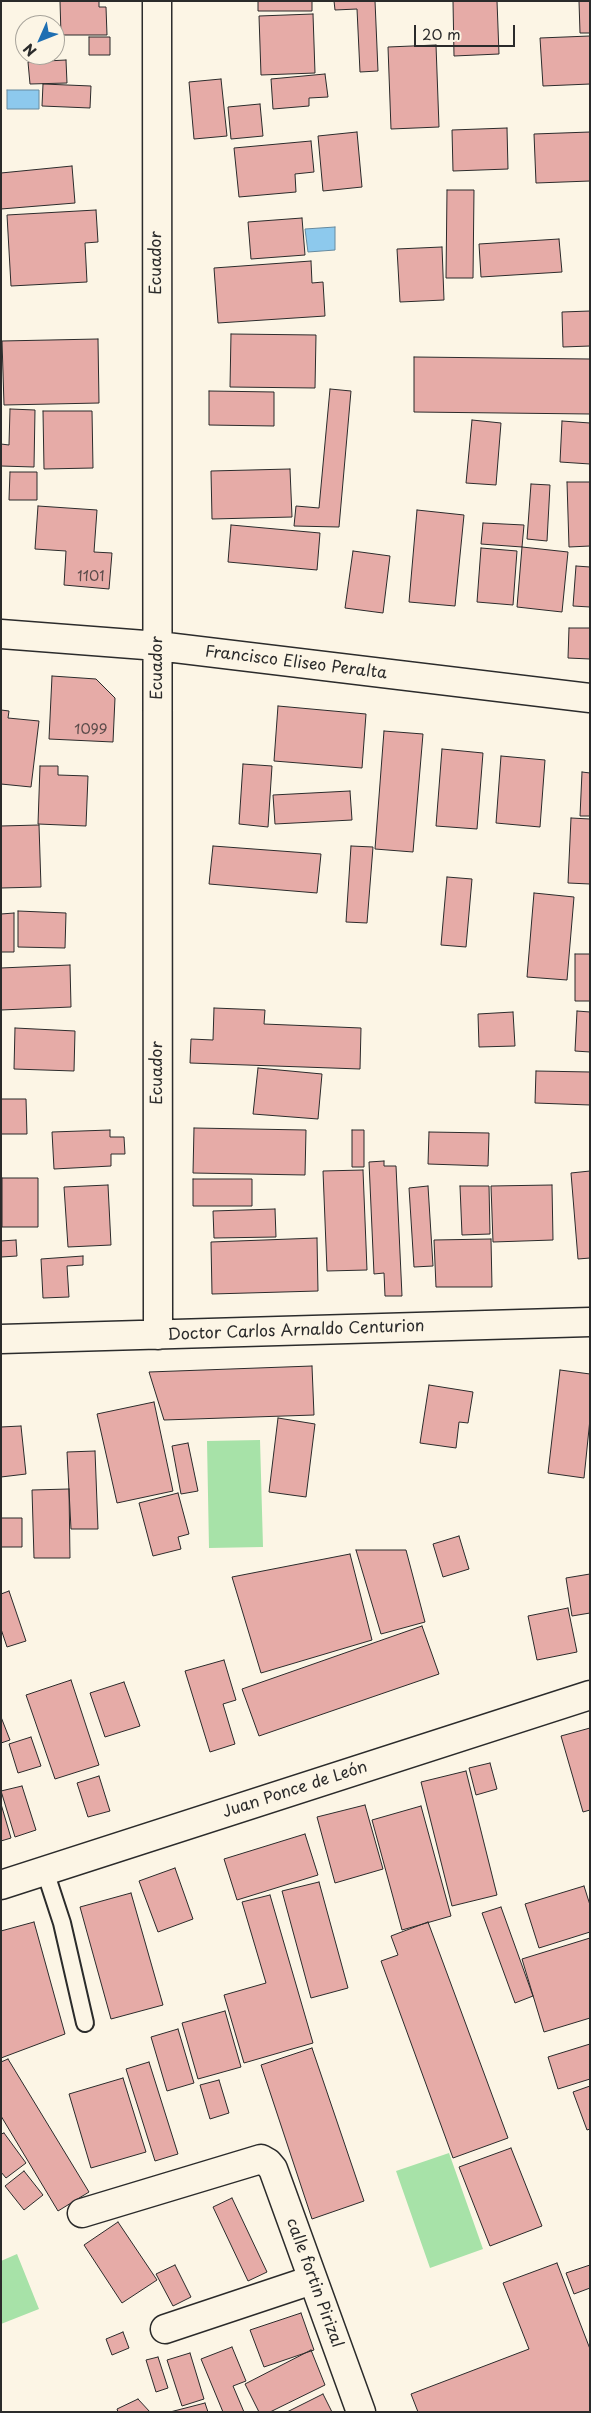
<!DOCTYPE html>
<meta charset="utf-8">
<style>
body{margin:0}
#map{position:relative;width:591px;height:2413px;overflow:hidden;background:#fcf5e5;font-family:"Playpen Sans",sans-serif}
canvas{display:block}
.frame{position:absolute;inset:0;border:2px solid #2b2b2b;pointer-events:none}
.north{position:absolute;left:15px;top:15px;width:50px;height:50px;box-sizing:border-box;background:#fcf5e5;border:1px solid #a8a49b;border-radius:50%;rotate:226deg;font-size:14px;font-weight:700;line-height:20px;text-align:center;color:#2b2b2b}
.north::after{content:'';display:block;margin:auto;width:18px;height:22px;background:#1f6fb2;clip-path:polygon(50% 0,100% 100%,50% 72%,0 100%)}
.scale{position:absolute;left:414px;top:25px;width:101px;height:22px;box-sizing:border-box;border:2px solid #2b2b2b;border-top:0;padding-left:6px;font-size:15px;line-height:18px;white-space:nowrap;color:#2b2b2b;-webkit-text-stroke:4px #fcf5e5;paint-order:stroke}
</style>
<div id="map">
<canvas width="591" height="2413"></canvas>
<div class="frame"></div>
<div class="north">N</div>
<div class="scale">20 m</div>
</div>
<script>
const context = document.querySelector('canvas').getContext('2d');
context.lineJoin = 'round';
function fillPath(path, color) {
  context.fillStyle = color;
  context.fill(path, 'evenodd');
}
function toPath(rows) {
  const path = new Path2D();
  for (const r of rows) {
    path.moveTo(r[0], r[1]);
    for (let i = 2; i < r.length; i += 2) path.lineTo(r[i], r[i + 1]);
  }
  return path;
}
function stroke(path, color, width, dash) {
  context.strokeStyle = color;
  context.lineWidth = width;
  context.lineCap = dash ? 'butt' : 'round';
  context.setLineDash(dash || []);
  context.stroke(path);
}
function drawText(font, color, halo, rows, align = 'center') {
  context.font = font + ' "Playpen Sans",sans-serif';
  context.lineWidth = 5;
  context.setLineDash([]);
  context.textBaseline = 'middle';
  context.strokeStyle = halo;
  context.fillStyle = color;
  for (const [text, x, y, turn = 0] of rows) {
    context.save();
    context.translate(x, y);
    context.rotate((+turn || 0) * Math.PI / 180);
    context.textAlign = isNaN(turn) ? turn : align;
    if (halo) context.strokeText(text, 0, 0);
    context.fillText(text, 0, 0);
    context.restore();
  }
}
fillPath(toPath([
 [260,1440,263,1547,209,1548,207,1441],
 [449,2153,483,2249,430,2268,396,2171],
 [17,2254,39,2309,1,2324,1,2261]
]), '#a7e2a8');
const water = toPath([
 [7,90,39,90,39,109,7,109,7,90],
 [335,227,335,250,308,252,305,229,335,227]
]);
fillPath(water, '#8dc9ed');
stroke(water, '#668a9f', 1);
const building = toPath([
 [60,1,99,1,99,7,106,7,107,35,61,35,60,1],
 [258,1,312,1,312,11,258,11,258,1],
 [334,1,375,1,378,71,360,72,357,9,335,10,334,1],
 [453,1,497,1,499,54,454,56,453,1],
 [579,1,590,1,590,33,580,33,579,1],
 [313,14,315,73,261,75,259,16,313,14],
 [590,36,590,84,543,86,540,38,590,36],
 [89,37,110,37,110,55,89,55,89,37],
 [436,45,439,127,391,129,388,47,436,45],
 [66,60,67,83,30,84,28,62,66,60],
 [325,74,328,97,309,98,309,106,273,109,271,79,325,74],
 [221,79,227,136,194,139,189,82,221,79],
 [43,84,91,86,90,108,42,106,43,84],
 [260,104,263,136,231,139,228,107,260,104],
 [507,128,508,169,453,171,452,130,507,128],
 [357,132,362,187,323,191,318,136,357,132],
 [590,132,590,181,536,183,534,134,590,132],
 [311,141,314,172,295,174,296,192,239,197,234,148,311,141],
 [72,166,75,203,1,209,1,173,72,166],
 [447,190,474,190,473,278,446,278,447,190],
 [96,210,98,242,85,243,87,282,11,286,7,215,96,210],
 [302,218,305,255,251,259,248,222,302,218],
 [559,239,562,272,481,277,479,244,559,239],
 [442,247,444,300,400,302,397,249,442,247],
 [311,261,312,283,323,282,325,316,218,323,214,268,311,261],
 [590,311,590,346,563,347,562,312,590,311],
 [231,334,316,335,315,388,230,387,231,334],
 [98,339,99,403,4,405,2,341,98,339],
 [414,357,590,359,590,414,414,412,414,357],
 [330,389,351,391,339,527,294,526,296,506,319,508,330,389],
 [209,391,274,392,274,426,209,425,209,391],
 [10,409,35,410,34,467,1,466,1,444,9,445,10,409],
 [43,411,92,411,93,468,44,469,43,411],
 [472,420,501,423,496,485,466,483,472,420],
 [562,421,590,423,590,464,560,462,562,421],
 [290,469,292,517,212,519,211,471,290,469],
 [10,472,37,472,37,500,9,500,10,472],
 [567,482,590,482,590,546,569,547,567,482],
 [531,484,550,485,547,541,527,539,531,484],
 [38,506,97,510,94,552,112,553,109,589,64,585,66,551,35,549,38,506],
 [417,510,464,515,455,606,409,602,417,510],
 [483,523,524,525,522,547,481,544,483,523],
 [231,525,320,533,317,570,228,562,231,525],
 [522,547,568,552,562,612,517,607,522,547],
 [481,548,517,551,513,605,477,602,481,548],
 [353,551,390,556,383,613,345,608,353,551],
 [576,566,590,567,590,607,573,606,576,566],
 [569,628,590,628,590,659,568,658,569,628],
 [52,676,96,679,115,698,113,742,49,739,52,676],
 [278,706,366,714,362,768,274,761,278,706],
 [1,710,9,711,8,718,39,721,31,787,1,784,1,710],
 [384,731,423,734,413,852,375,849,384,731],
 [442,749,483,753,477,829,436,826,442,749],
 [501,756,545,760,540,827,496,823,501,756],
 [243,764,272,766,268,827,239,824,243,764],
 [40,766,58,766,58,775,88,776,86,826,38,824,40,766],
 [582,772,590,773,590,816,580,816,582,772],
 [350,791,352,820,275,824,273,795,350,791],
 [571,818,590,819,590,884,568,883,571,818],
 [39,825,41,887,1,888,1,826,39,825],
 [213,846,321,854,317,893,209,884,213,846],
 [351,846,373,847,367,923,346,922,351,846],
 [447,877,472,879,466,947,441,945,447,877],
 [534,893,574,897,567,980,527,977,534,893],
 [18,911,66,913,65,948,18,947,18,911],
 [14,913,14,952,1,952,1,914,14,913],
 [575,954,590,954,590,1001,575,1001,575,954],
 [70,965,71,1007,1,1010,1,968,70,965],
 [214,1008,265,1010,264,1024,361,1028,360,1069,190,1063,191,1039,213,1040,214,1008],
 [577,1011,590,1012,590,1052,575,1051,577,1011],
 [513,1012,515,1046,479,1047,478,1014,513,1012],
 [15,1028,75,1031,74,1071,14,1069,15,1028],
 [258,1068,322,1074,318,1119,253,1114,258,1068],
 [536,1071,590,1072,590,1105,535,1103,536,1071],
 [1,1099,26,1099,27,1134,1,1134,1,1099],
 [194,1128,306,1130,305,1175,193,1173,194,1128],
 [110,1130,110,1137,124,1137,125,1154,111,1154,111,1166,54,1169,52,1132,110,1130],
 [352,1130,364,1130,364,1167,352,1167,352,1130],
 [429,1132,489,1133,488,1166,428,1164,429,1132],
 [384,1161,384,1166,396,1166,402,1296,385,1296,384,1273,374,1274,369,1162,384,1161],
 [363,1170,367,1270,327,1271,323,1171,363,1170],
 [590,1171,590,1258,578,1259,571,1173,590,1171],
 [2,1178,38,1178,38,1227,2,1227,2,1178],
 [193,1179,252,1179,252,1206,193,1206,193,1179],
 [108,1185,111,1245,68,1247,64,1187,108,1185],
 [552,1185,553,1240,493,1242,491,1186,552,1185],
 [428,1186,433,1266,414,1267,409,1188,428,1186],
 [460,1186,489,1186,490,1234,462,1235,460,1186],
 [275,1209,276,1237,214,1238,213,1211,275,1209],
 [317,1238,318,1291,212,1294,211,1242,317,1238],
 [491,1239,492,1287,436,1287,434,1240,491,1239],
 [16,1240,17,1256,1,1257,1,1241,16,1240],
 [83,1256,83,1265,67,1266,69,1297,43,1298,41,1259,83,1256],
 [312,1366,314,1415,164,1420,149,1372,312,1366],
 [560,1370,590,1374,590,1419,584,1478,548,1473,560,1370],
 [429,1385,473,1392,468,1423,459,1422,456,1448,420,1443,429,1385],
 [154,1402,173,1491,117,1503,97,1414,154,1402],
 [278,1418,315,1424,306,1497,269,1492,278,1418],
 [21,1426,26,1474,1,1477,1,1427,21,1426],
 [188,1443,198,1491,181,1494,172,1446,188,1443],
 [95,1451,98,1529,71,1529,67,1452,95,1451],
 [69,1489,70,1558,34,1558,32,1490,69,1489],
 [178,1493,189,1534,178,1537,181,1549,153,1556,139,1503,178,1493],
 [1,1518,22,1518,22,1547,1,1547,1,1518],
 [459,1536,469,1569,443,1577,433,1544,459,1536],
 [356,1550,406,1550,425,1622,381,1634,356,1550],
 [350,1554,372,1640,261,1673,232,1577,350,1554],
 [590,1574,590,1613,572,1616,566,1578,590,1574],
 [9,1591,26,1641,7,1647,1,1629,1,1594,9,1591],
 [568,1608,577,1652,537,1660,528,1616,568,1608],
 [422,1626,439,1674,259,1736,242,1689,422,1626],
 [224,1660,236,1700,223,1704,235,1744,210,1752,185,1671,224,1660],
 [71,1680,99,1765,55,1779,26,1695,71,1680],
 [124,1682,140,1726,105,1737,90,1693,124,1682],
 [1,1717,10,1740,1,1743,1,1717],
 [590,1728,590,1810,583,1812,561,1736,590,1728],
 [31,1737,41,1766,18,1773,9,1744,31,1737],
 [490,1763,497,1789,476,1795,469,1768,490,1763],
 [466,1771,497,1895,452,1906,421,1782,466,1771],
 [99,1776,110,1811,88,1817,77,1783,99,1776],
 [22,1786,36,1830,15,1837,1,1791,22,1786],
 [1,1804,11,1838,1,1841,1,1804],
 [365,1805,383,1869,335,1883,317,1817,365,1805],
 [421,1806,451,1916,402,1930,372,1820,421,1806],
 [305,1834,318,1875,237,1900,224,1859,305,1834],
 [175,1868,193,1919,158,1932,139,1881,175,1868],
 [319,1882,348,1988,311,1998,282,1891,319,1882],
 [584,1886,590,1905,590,1932,539,1948,525,1904,584,1886],
 [131,1893,163,2005,111,2019,80,1907,131,1893],
 [270,1895,313,2043,244,2063,224,1995,266,1983,242,1902,270,1895],
 [501,1907,533,1996,515,2003,482,1913,501,1907],
 [34,1922,65,2034,1,2058,1,1931,34,1922],
 [428,1922,508,2138,453,2158,381,1961,398,1955,391,1936,428,1922],
 [590,1938,590,2018,544,2032,522,1959,590,1938],
 [225,2011,241,2067,198,2079,182,2023,225,2011],
 [178,2029,194,2083,167,2091,151,2037,178,2029],
 [590,2044,590,2079,558,2089,548,2057,590,2044],
 [312,2048,364,2201,312,2219,261,2065,312,2048],
 [8,2059,89,2192,58,2211,1,2116,1,2062,8,2059],
 [149,2062,178,2154,155,2161,126,2069,149,2062],
 [123,2078,146,2152,91,2168,69,2094,123,2078],
 [219,2080,229,2113,210,2119,200,2085,219,2080],
 [590,2086,590,2129,587,2130,573,2092,590,2086],
 [4,2133,26,2163,6,2178,1,2172,1,2134,4,2133],
 [511,2148,542,2226,490,2246,459,2167,511,2148],
 [24,2171,43,2195,24,2210,5,2186,24,2171],
 [232,2198,267,2272,248,2281,213,2207,232,2198],
 [118,2222,157,2280,122,2303,84,2245,118,2222],
 [557,2263,590,2349,590,2412,418,2412,411,2394,529,2349,503,2283,557,2263],
 [175,2265,191,2297,173,2306,156,2274,175,2265],
 [590,2265,590,2288,574,2294,566,2273,590,2265],
 [301,2313,314,2350,264,2367,250,2330,301,2313],
 [123,2332,129,2348,112,2355,106,2339,123,2332],
 [232,2347,246,2381,233,2386,244,2412,223,2412,201,2359,232,2347],
 [311,2350,325,2385,270,2412,259,2412,245,2384,311,2350],
 [190,2353,204,2399,182,2406,167,2360,190,2353],
 [158,2357,168,2388,156,2392,146,2360,158,2357],
 [323,2394,332,2412,287,2412,323,2394],
 [138,2399,150,2412,118,2412,117,2409,138,2399],
 [205,2403,208,2412,170,2412,205,2403]
]);
fillPath(building, '#e6aba7');
stroke(building, '#2b2b2b', 1);
const service = toPath([
 [45,1871,62,1923,85,2023]
]);
const minor = toPath([
 [157,1,158,1335],
 [1,634,158,646,590,698],
 [1,1339,590,1322],
 [1,1885,590,1695],
 [82,2213,261,2159,268,2163,273,2169,361,2412],
 [165,2329,312,2280]
]);
stroke(service, '#2b2b2b', 20);
stroke(minor, '#2b2b2b', 31);
stroke(service, '#fcf5e5', 16);
stroke(minor, '#fcf5e5', 28);
drawText('14px', '#5a4b4a', null, [
 ["1101",91,577],
 ["1099",91,730]
]);
drawText('16px', '#2b2b2b', '#fcf5e5', [
 ["Ecuador",157,263,-90],
 ["Francisco Eliseo Peralta",296,663,7],
 ["Ecuador",158,668,-90],
 ["Ecuador",158,1073,-90],
 ["Doctor Carlos Arnaldo Centurion",296,1331,-2],
 ["Juan Ponce de León",295,1790,-18],
 ["calle fortin Pirizal",314,2283,70]
]);
</script>
